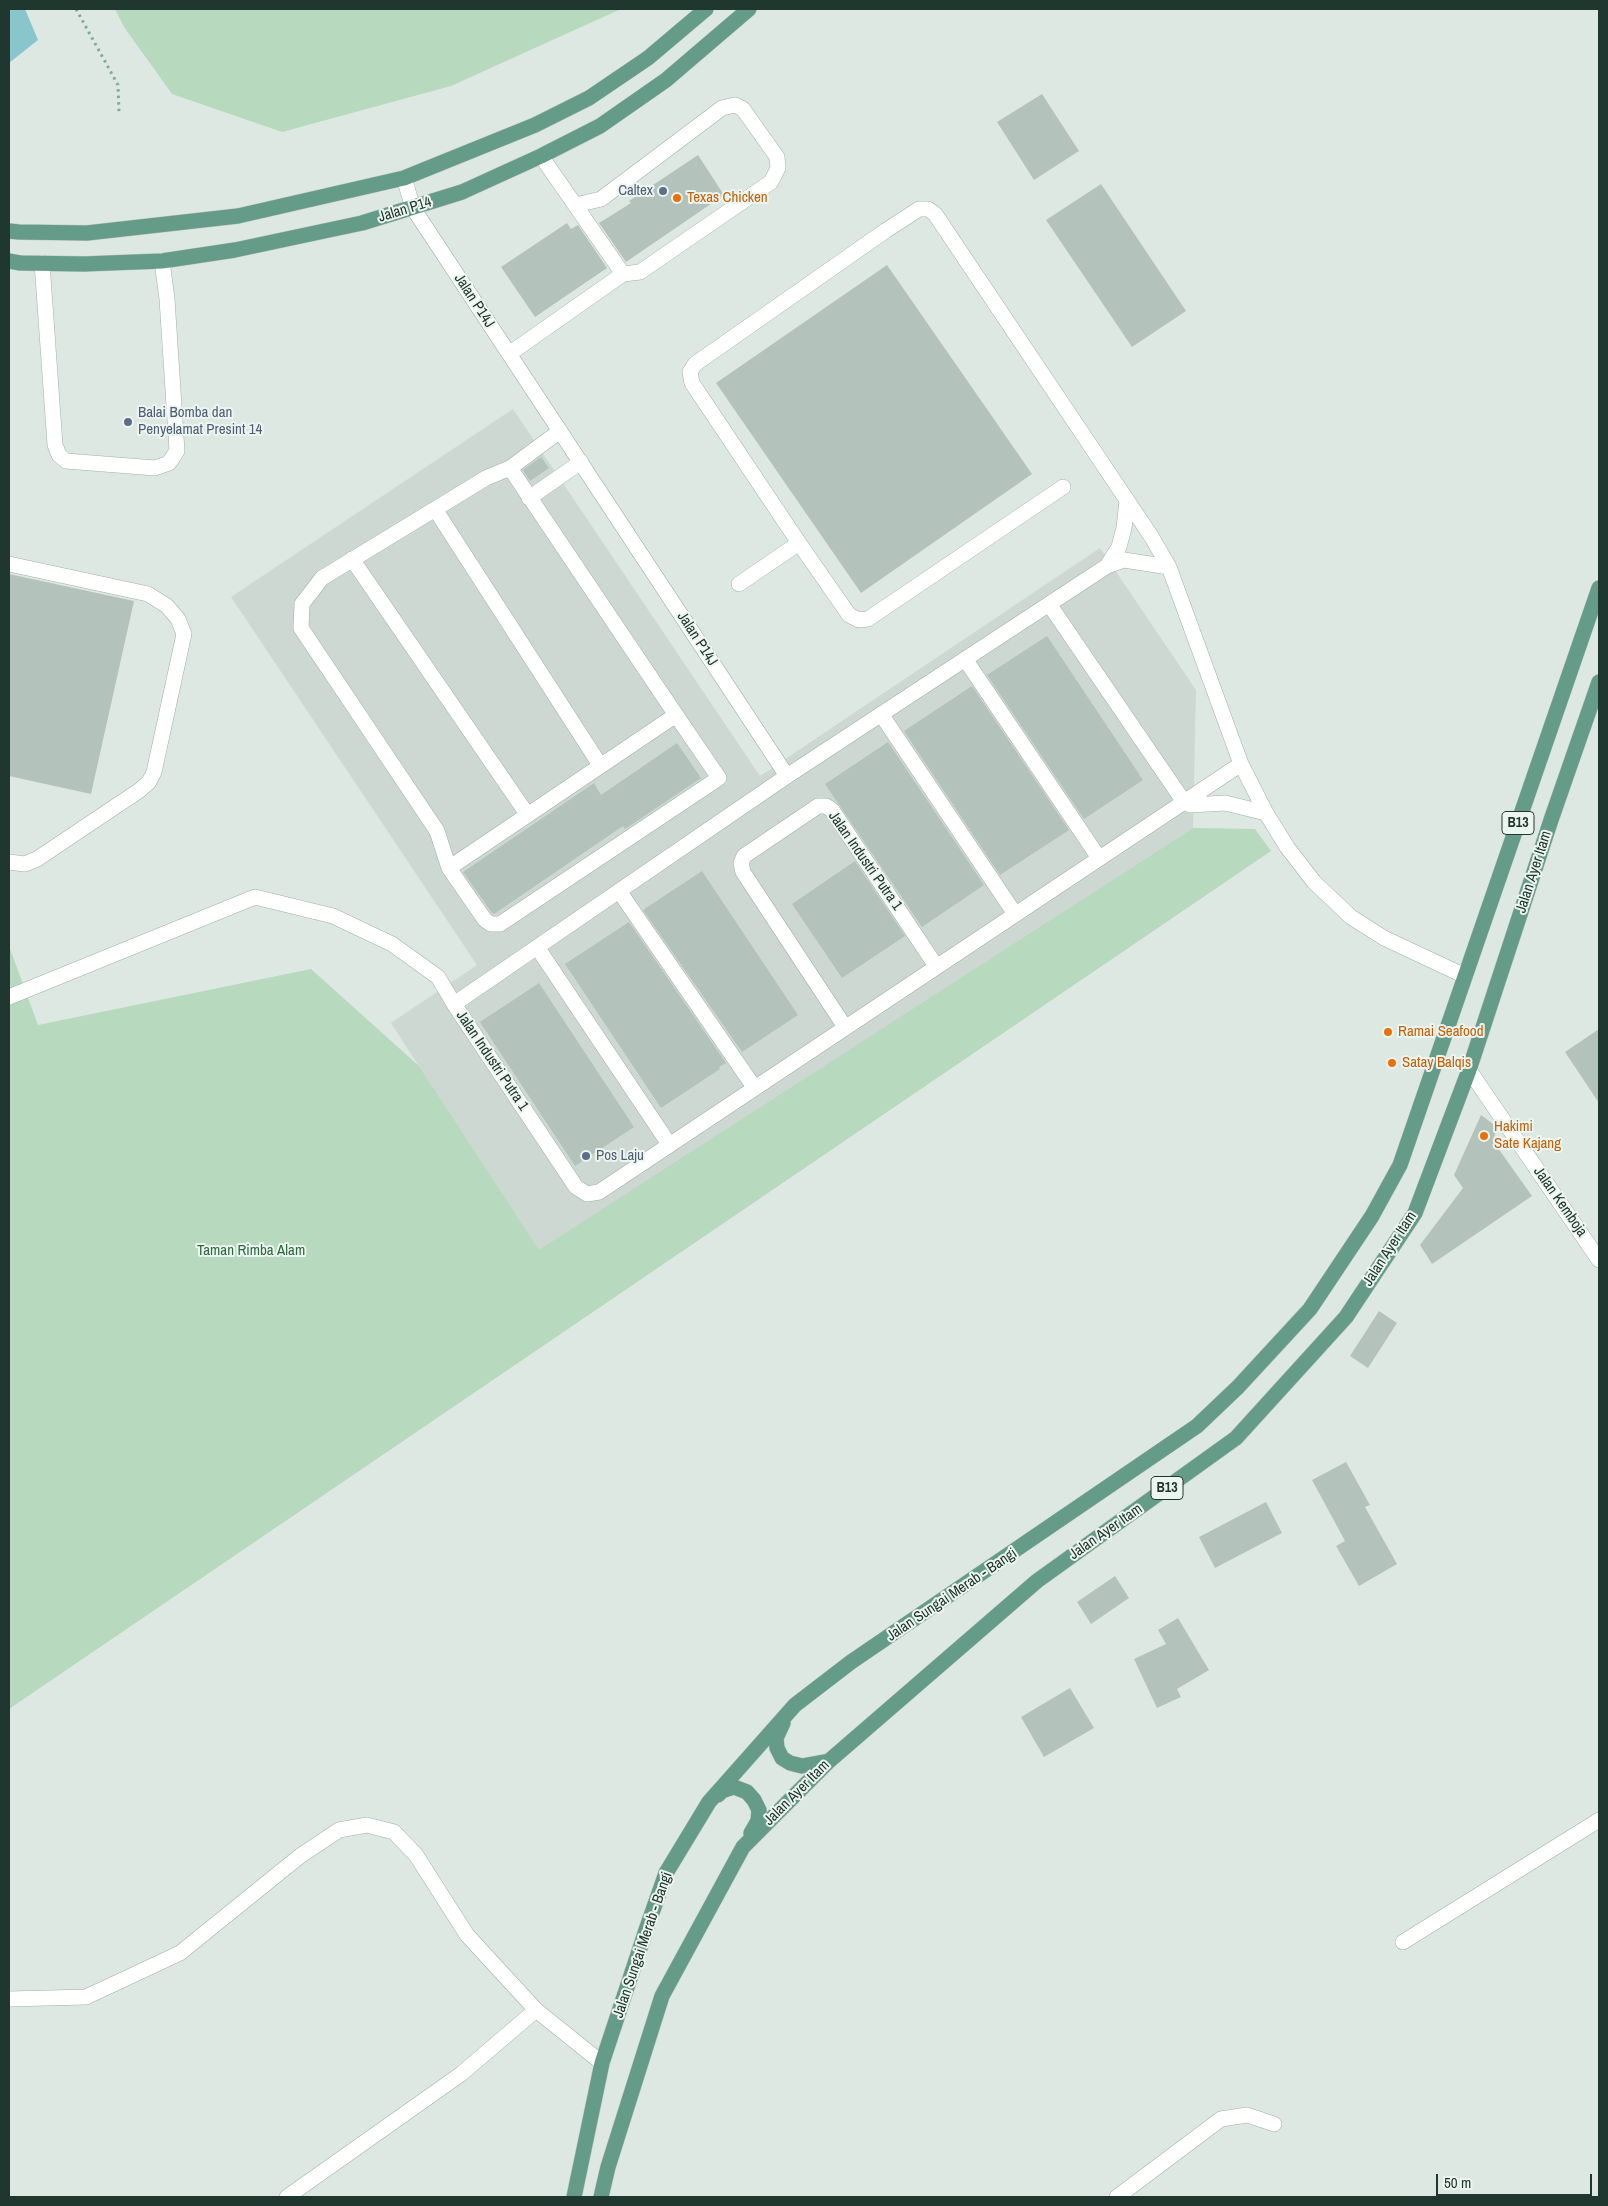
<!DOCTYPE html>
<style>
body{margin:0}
#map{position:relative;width:1608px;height:2206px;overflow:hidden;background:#dee8e3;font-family:"Archivo Narrow",sans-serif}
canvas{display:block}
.frame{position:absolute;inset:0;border:10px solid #20372f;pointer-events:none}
.scale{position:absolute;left:1436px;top:2174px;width:156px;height:22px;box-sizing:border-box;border:2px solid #20372f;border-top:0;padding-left:6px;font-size:15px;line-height:18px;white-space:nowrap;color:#20372f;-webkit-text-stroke:4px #edf5f1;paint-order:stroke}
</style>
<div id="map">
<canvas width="1608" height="2206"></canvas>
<div class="frame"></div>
<div class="scale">50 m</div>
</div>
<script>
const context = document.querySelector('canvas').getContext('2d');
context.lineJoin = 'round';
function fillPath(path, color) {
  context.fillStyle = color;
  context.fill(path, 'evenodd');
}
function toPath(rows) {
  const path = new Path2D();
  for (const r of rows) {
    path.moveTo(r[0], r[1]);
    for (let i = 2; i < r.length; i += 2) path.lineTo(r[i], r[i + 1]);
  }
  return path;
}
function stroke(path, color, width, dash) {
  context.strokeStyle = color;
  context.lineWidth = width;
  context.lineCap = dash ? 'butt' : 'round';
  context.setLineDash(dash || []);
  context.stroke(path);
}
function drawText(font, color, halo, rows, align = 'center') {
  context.font = font + ' "Archivo Narrow",sans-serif';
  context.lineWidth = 4;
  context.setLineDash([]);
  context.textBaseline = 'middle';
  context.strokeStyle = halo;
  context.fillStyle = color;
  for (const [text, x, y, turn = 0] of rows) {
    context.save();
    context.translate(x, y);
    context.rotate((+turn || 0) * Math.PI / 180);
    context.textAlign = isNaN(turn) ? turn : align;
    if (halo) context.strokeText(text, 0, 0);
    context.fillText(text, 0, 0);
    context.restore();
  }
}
fillPath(toPath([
 [513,409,760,776,1100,548,1196,690,1193,828,539,1251,391,1023,477,965,231,597]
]), '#ccd8d1');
fillPath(toPath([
 [115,9,621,9,451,86,282,132,172,94,124,27],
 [1193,828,1255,829,1271,851,9,1709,9,946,38,1025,311,969,419,1066,539,1250]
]), '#b7d9be');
fillPath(toPath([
 [9,9,25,9,38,40,9,63]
]), '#88c6cb');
fillPath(toPath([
 [1042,94,1079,151,1034,180,997,122],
 [698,155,724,195,626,262,599,223,631,203,629,201],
 [1101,184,1186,311,1132,347,1046,220],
 [567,223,571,229,578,225,607,268,535,317,501,267],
 [887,265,1032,474,861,593,716,383],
 [541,457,549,468,530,481,523,470],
 [9,574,134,601,91,794,9,776],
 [1047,636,1143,780,1084,819,987,675],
 [972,686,1069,830,1000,875,904,731],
 [888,742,984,885,922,927,825,784],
 [677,743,701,778,625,829,623,826,494,914,492,913,463,872,594,783,601,795],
 [855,861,905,936,842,978,792,904],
 [702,871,798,1015,742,1052,643,910],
 [629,922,726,1063,719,1067,720,1069,661,1108,565,964],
 [539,983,634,1127,575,1166,480,1022],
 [1599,1029,1599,1103,1565,1052],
 [1481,1115,1497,1127,1493,1141,1532,1196,1432,1264,1420,1245,1463,1188,1454,1175],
 [1379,1311,1397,1323,1368,1368,1350,1356],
 [1346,1462,1370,1505,1365,1507,1397,1564,1359,1586,1336,1546,1345,1541,1312,1480],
 [1266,1502,1282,1533,1215,1568,1199,1537],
 [1115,1576,1129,1598,1091,1624,1077,1602],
 [1178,1618,1209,1670,1177,1689,1181,1697,1157,1708,1134,1659,1166,1644,1158,1630],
 [1070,1688,1094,1728,1044,1757,1021,1717]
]), '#b3c3bb');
const minor = toPath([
 [541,156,623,274,640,272,771,182,778,168,777,157,743,109,735,105,722,108,601,199,576,205],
 [404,178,413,208,787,776],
 [42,263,55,445,59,455,66,461,155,468,169,463,177,451,167,299,162,261],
 [509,354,623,274],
 [510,468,560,431],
 [1063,487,868,619,859,620,849,615,799,543,692,383,690,372,695,364,885,231,919,209,928,209,935,214,1151,536,1169,567,1241,764,1266,813,1287,847,1314,882,1351,917,1384,938,1465,976],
 [529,498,581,462],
 [435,509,600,765],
 [352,559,527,814],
 [9,564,148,594,167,606,178,619,184,634,154,772,149,782,140,790,37,859,25,864,9,862],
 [1107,566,1119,547,1124,528,1127,501],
 [1169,567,1124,560,1107,566,787,776,454,1004,576,1187,587,1194,599,1192,1241,764],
 [739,584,799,543],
 [1049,604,1184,802,1191,805,1225,803,1266,813],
 [965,659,1099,858],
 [881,714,1015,914],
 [449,868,676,715,510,468,486,478,322,578,302,604,301,628,437,831,449,868,485,920,491,924,500,924,719,778,676,715],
 [619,891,754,1087],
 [537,947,669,1144],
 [9,997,255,897,333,916,392,944,438,977,454,1004],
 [845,1027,743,872,741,863,744,856,818,806,826,806,832,810,936,966],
 [1469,1070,1599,1260],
 [1403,1942,1599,1820],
 [9,1999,86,1997,180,1953,300,1856,339,1830,367,1825,394,1832,416,1855,467,1935,536,2010,602,2063],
 [287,2197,461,2074,536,2010],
 [1117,2197,1221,2119,1247,2115,1274,2124]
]);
const major = toPath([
 [9,231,19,232,87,233,238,216,404,178,535,125,589,98,648,58,706,9],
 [9,261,20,263,84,264,162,261,235,250,362,223,462,192,541,156,600,126,666,80,749,9],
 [783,1723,776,1738,777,1748,782,1758,790,1763,802,1766,829,1761],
 [718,1795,722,1791,734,1787,747,1792,754,1800,759,1810,758,1821,751,1833],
 [574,2197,602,2063,646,1930,666,1873,709,1802,795,1705,851,1662,1197,1426,1238,1387,1310,1309,1372,1216,1400,1165,1599,588],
 [601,2197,608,2167,662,1996,743,1847,829,1761,1037,1581,1236,1438,1346,1317,1415,1213,1469,1070,1551,820,1599,682]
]);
stroke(minor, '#a1afa9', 16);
stroke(major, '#bcc3c1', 16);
stroke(toPath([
 [76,9,118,85,119,112]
]), '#80aa99', 3, [2.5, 4]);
stroke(minor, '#fff', 15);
stroke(major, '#659b89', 15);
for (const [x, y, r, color] of [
 [663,191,5,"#5c6f8a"],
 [677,198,5,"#e8710a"],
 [128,422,5,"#5c6f8a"],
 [1388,1032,5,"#e8710a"],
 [1392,1063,5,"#e8710a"],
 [1484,1136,5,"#e8710a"],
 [586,1156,5,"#5c6f8a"]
]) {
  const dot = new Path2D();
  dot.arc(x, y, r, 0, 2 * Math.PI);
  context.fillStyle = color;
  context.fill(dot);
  stroke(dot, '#edf5f1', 2);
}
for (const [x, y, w] of [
 [1518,823,32],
 [1167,1488,32]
]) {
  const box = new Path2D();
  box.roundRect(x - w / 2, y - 11.5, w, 23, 4);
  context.fillStyle = '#edf5f1';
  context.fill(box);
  stroke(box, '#20372f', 1);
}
drawText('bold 14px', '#20372f', null, [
 ["B13",1518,823],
 ["B13",1167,1488]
]);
drawText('15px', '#4e5e75', '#edf5f1', [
 ["Caltex",653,191,"right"],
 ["Balai Bomba dan",138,413],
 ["Penyelamat Presint 14",138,430],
 ["Pos Laju",596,1156]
], 'left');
drawText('15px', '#c56008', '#edf5f1', [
 ["Texas Chicken",687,198],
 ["Ramai Seafood",1398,1032],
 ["Satay Balqis",1402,1063],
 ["Hakimi",1494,1127],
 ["Sate Kajang",1494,1144]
], 'left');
drawText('15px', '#20372f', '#edf5f1', [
 ["Jalan P14",405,210,-17],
 ["Jalan P14J",474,301,57],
 ["Jalan P14J",697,639,57],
 ["Jalan Industri Putra 1",865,861,55],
 ["Jalan Ayer Itam",1534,872,-72],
 ["Jalan Industri Putra 1",492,1061,56],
 ["Jalan Kemboja",1560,1202,55],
 ["Jalan Ayer Itam",1390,1249,-57],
 ["Jalan Ayer Itam",1106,1532,-35],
 ["Jalan Sungai Merab - Bangi",952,1595,-34],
 ["Jalan Ayer Itam",797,1793,-45],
 ["Jalan Sungai Merab - Bangi",643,1945,-71]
]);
drawText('15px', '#2d6a40', '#edf5f1', [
 ["Taman Rimba Alam",251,1251]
]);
</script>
